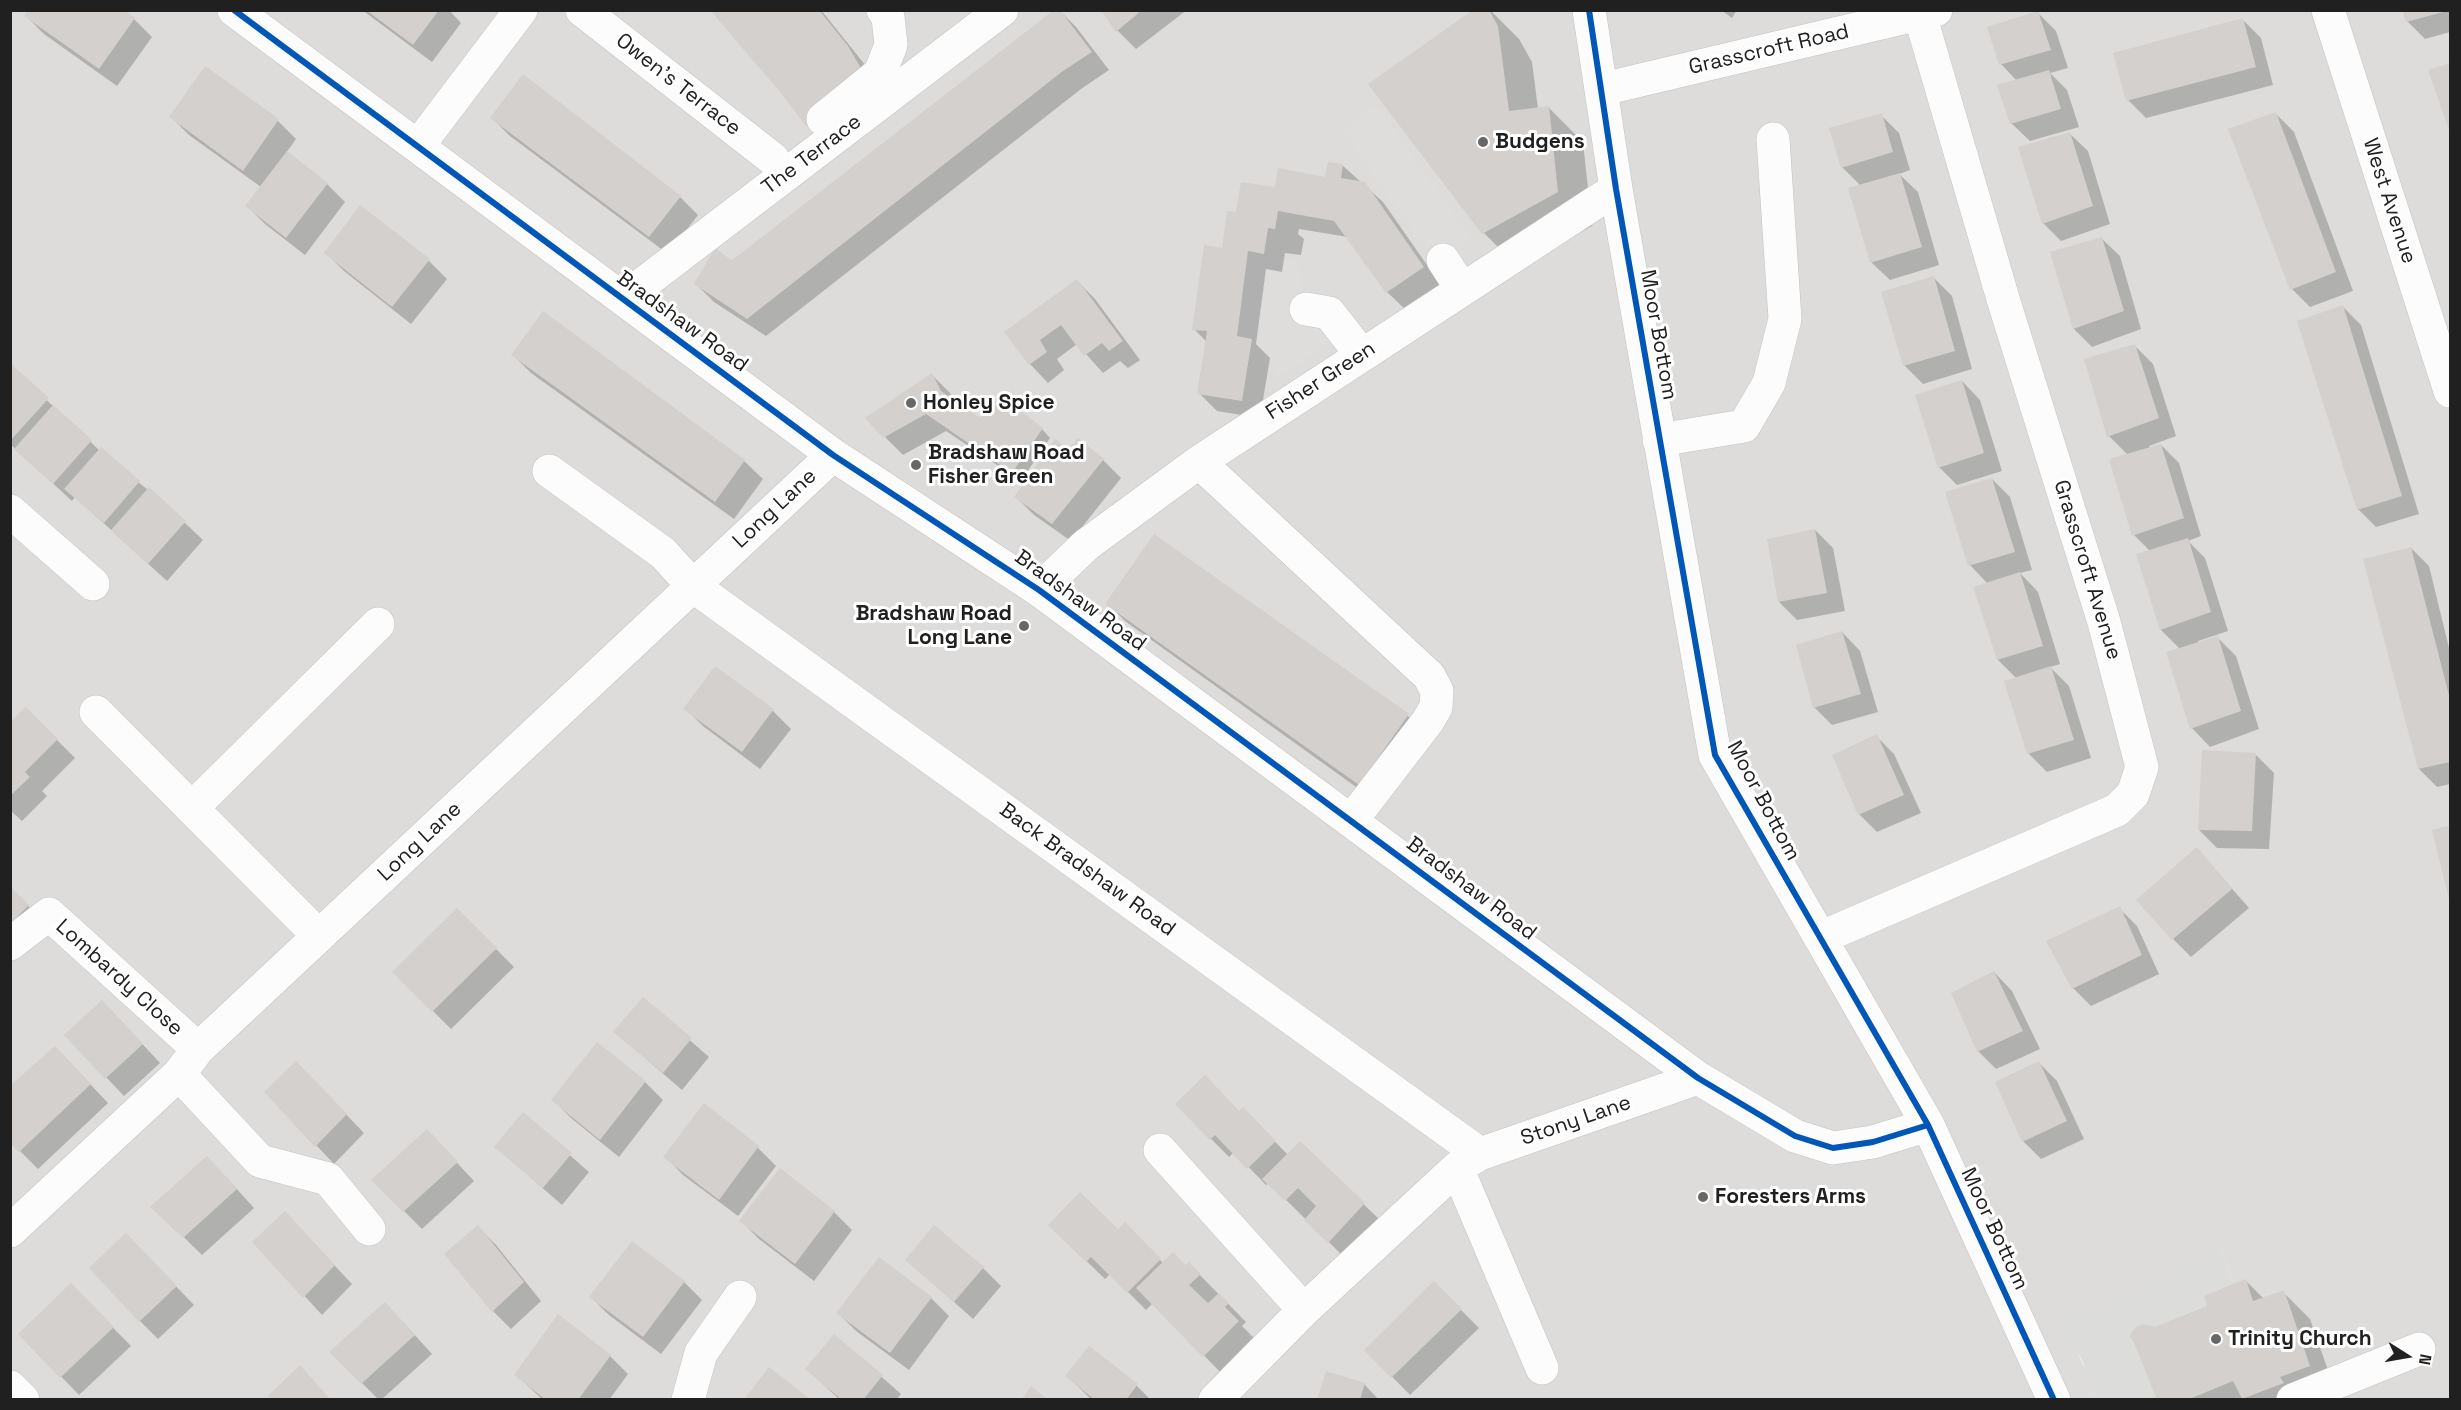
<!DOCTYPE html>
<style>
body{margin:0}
#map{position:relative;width:2461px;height:1410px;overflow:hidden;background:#eeecea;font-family:"Space Grotesk",sans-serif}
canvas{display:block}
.frame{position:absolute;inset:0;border:12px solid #202020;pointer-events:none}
.north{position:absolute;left:2377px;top:1326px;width:60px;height:60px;-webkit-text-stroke:4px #fff;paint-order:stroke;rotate:101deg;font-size:16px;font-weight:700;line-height:24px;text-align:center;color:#202020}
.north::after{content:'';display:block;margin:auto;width:21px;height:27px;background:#202020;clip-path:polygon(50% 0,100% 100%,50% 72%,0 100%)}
</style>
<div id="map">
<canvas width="2461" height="1410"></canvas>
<div class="frame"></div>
<div class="north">N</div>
</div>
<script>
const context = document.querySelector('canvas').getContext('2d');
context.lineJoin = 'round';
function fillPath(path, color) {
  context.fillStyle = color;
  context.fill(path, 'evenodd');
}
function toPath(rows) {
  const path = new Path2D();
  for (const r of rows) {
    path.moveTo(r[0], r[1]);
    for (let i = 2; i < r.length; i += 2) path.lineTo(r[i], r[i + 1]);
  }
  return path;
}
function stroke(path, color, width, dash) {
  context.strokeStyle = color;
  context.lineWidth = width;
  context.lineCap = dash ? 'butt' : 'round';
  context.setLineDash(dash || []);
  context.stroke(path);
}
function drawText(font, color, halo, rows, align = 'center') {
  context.font = font + ' "Space Grotesk",sans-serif';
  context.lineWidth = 6;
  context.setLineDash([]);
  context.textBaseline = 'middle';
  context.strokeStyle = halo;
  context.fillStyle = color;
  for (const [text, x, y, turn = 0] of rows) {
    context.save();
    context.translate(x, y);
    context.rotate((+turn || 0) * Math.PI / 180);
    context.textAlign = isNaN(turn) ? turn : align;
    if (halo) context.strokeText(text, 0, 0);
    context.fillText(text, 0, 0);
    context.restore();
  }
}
fillPath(toPath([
 [10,11,2450,11,2450,1399,2273,1399,2315,1383,2284,1289,2254,1298,2233,1282,2221,1249,2076,1348,2096,1399,11,1399]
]), '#dddcdb');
fillPath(toPath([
 [2221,1249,2233,1282,2247,1277,2254,1298,2284,1289,2315,1384,2273,1399,2096,1399,2083,1369,2084,1364,2062,1322]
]), '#dcdcdb');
fillPath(toPath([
 [1377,104,1470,238,1437,265,1343,130],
 [1249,254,1297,262,1306,309,1329,343,1278,378,1255,338,1239,335]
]), '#dedddc');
fillPath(toPath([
 [362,10,449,10,461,23,432,62],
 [712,10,821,10,866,66,825,143,807,125,787,97],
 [1059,10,1076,27,1109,70,1081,89,766,336,714,302,696,284,731,262],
 [1103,10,1187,10,1136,49,1118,31],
 [1476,10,1490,10,1519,39,1532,62,1538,109,1548,107,1583,142,1592,226,1518,267,1484,233],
 [1721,10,1737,10,1732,18],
 [2404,10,2450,10,2450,32,2425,39,2407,21],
 [2038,13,2056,31,2068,68,2050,73,2067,90,2079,127,2030,141,2011,123,2017,81,2001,64],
 [26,16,134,19,152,37,117,86,44,34],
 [2243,20,2261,38,2273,85,2146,118,2128,100],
 [2450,64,2450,130,2430,71],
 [206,68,278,121,296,139,286,153,327,184,345,202,305,255,265,224,247,206,261,187,189,135,171,117],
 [524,76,680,197,698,215,668,254,510,136,492,118],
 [2276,114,2294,132,2353,291,2310,307,2292,289],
 [1881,115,1899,133,1910,170,1899,174,1918,192,1939,265,1890,280,1871,262,1861,186,1842,167],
 [2069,133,2088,151,2110,224,2061,241,2043,223],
 [1342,165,1383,202,1441,285,1406,310,1387,292,1348,237,1299,229,1298,234,1304,239,1301,255,1285,253,1282,272,1266,269,1256,344,1270,358,1260,418,1217,411,1199,393,1207,342,1194,329,1237,213,1276,189,1327,179],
 [360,207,429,261,447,279,411,324,344,271,326,253],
 [2101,238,2120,256,2141,329,2092,347,2074,329],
 [1934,278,1952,296,1972,369,1923,384,1904,365],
 [1077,281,1095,299,1140,360,1128,368,1120,361,1103,373,1077,344,1057,359,1064,370,1048,383,1030,364,1006,333],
 [2343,307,2361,325,2419,514,2376,527,2358,509],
 [2135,346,2153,364,2176,436,2149,446,2150,449,2161,445,2179,463,2201,536,2188,541,2205,558,2228,631,2198,641,2198,644,2218,638,2236,656,2259,729,2210,747,2192,728,2180,649,2161,630,2138,555,2150,551,2134,535,2128,455,2109,436],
 [513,355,744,461,763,479,734,519,531,373],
 [10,365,99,450,148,490,149,489,203,540,167,581,75,497,72,501,10,444],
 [932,375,950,393,955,403,980,420,1014,418,1042,429,1050,438,1021,481,946,431,903,455,885,437],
 [1962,381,1980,400,2002,471,1957,485,1939,467],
 [1070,452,1103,460,1121,478,1071,541,1034,515,1016,497],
 [1992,479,2010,497,2032,570,2020,573,2038,592,2060,664,2050,667,2069,686,2091,758,2047,772,2029,754,2006,682,2017,679,1998,660,1988,584,1970,565],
 [1815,530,1833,548,1845,611,1797,620,1779,602],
 [2411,548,2429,566,2450,652,2450,784,2437,787,2419,769],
 [1107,603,1408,716,1426,734,1377,802,1125,621],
 [1842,632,1860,651,1878,712,1832,725,1814,707],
 [685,708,773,711,791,729,760,769,703,726],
 [26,709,75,758,42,791,47,796,22,821,10,810,10,724],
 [1876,736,1894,754,1921,813,1877,832,1859,814],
 [2256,755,2274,773,2269,849,2217,848,2199,830],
 [2450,827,2450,901,2433,831],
 [2197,849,2249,908,2191,957,2173,939],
 [10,888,46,924,15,955],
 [2119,908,2137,926,2159,974,2091,1006,2073,988],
 [457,910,514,967,451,1029,394,972],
 [1994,972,2012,991,2040,1049,1996,1069,1978,1051],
 [643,999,709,1057,682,1090,615,1032],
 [120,1020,160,1063,124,1096,66,1035],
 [597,1044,645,1082,663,1100,619,1157,571,1118,553,1100],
 [2039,1063,2057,1081,2084,1139,2041,1159,2023,1141],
 [73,1066,108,1103,38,1169,20,1151],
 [314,1081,364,1133,334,1164,266,1092],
 [1177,1104,1240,1113,1243,1109,1288,1155,1300,1143,1382,1222,1347,1260,1269,1183,1266,1185,1234,1152,1229,1157],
 [704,1105,758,1148,776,1166,738,1216,683,1175,665,1156],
 [523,1114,589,1172,562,1205,496,1147],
 [445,1150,474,1181,422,1229,373,1180],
 [780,1170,834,1212,852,1230,814,1281,759,1239,741,1221],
 [225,1176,254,1208,202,1255,153,1207],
 [1125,1224,1164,1264,1185,1267,1189,1264,1246,1322,1242,1326,1256,1340,1222,1374,1153,1303,1146,1310,1110,1274,1105,1279,1068,1243,1118,1231],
 [478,1227,496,1245,541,1301,511,1329,493,1311,446,1254],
 [303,1232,352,1284,322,1315,255,1242],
 [632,1243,684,1282,702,1300,661,1354,609,1315,591,1297],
 [144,1253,194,1305,158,1339,140,1321],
 [879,1259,931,1298,949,1316,909,1370,856,1331,838,1313],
 [907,1260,983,1268,1001,1286,973,1319],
 [2246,1281,2264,1299,2283,1292,2310,1319,2336,1393,2318,1400,2158,1400,2156,1328,2208,1307],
 [1434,1283,1479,1328,1410,1395,1366,1350],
 [71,1285,131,1346,79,1395,20,1334],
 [403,1322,432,1354,381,1400,379,1400,331,1352],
 [835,1336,901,1394,896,1400,840,1400,807,1369],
 [610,1356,628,1374,609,1400,543,1400,516,1375],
 [1067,1376,1137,1386,1151,1400,1092,1400],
 [1364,1384,1379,1400,1319,1400]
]), '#0003');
fillPath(toPath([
 [28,10,125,10,135,18,99,69,24,16],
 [366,10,439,10,413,45],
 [710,10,819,10,848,46,866,77,806,126,785,98],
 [1054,10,1060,10,1092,52,1063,71,747,319,694,284,715,248,731,260,739,255],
 [1101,10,1142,10,1116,32],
 [1473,10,1489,10,1498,26,1509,111,1549,106,1558,192,1482,234,1368,84],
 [2402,10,2446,10,2447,11,2406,22],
 [2038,11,2051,50,1999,65,1987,27],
 [2243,18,2256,67,2126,101,2113,53],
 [2450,63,2450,133,2428,70],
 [205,66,279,119,243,171,169,117],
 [2049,70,2061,109,2010,124,1997,85],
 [523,74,681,196,649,237,490,118],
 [2276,112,2336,272,2290,290,2228,129],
 [1882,113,1893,152,1841,168,1829,128],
 [2070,132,2093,206,2042,224,2018,147],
 [287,151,328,183,286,238,245,206],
 [1328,162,1343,164,1341,178,1365,182,1424,267,1386,293,1334,221,1278,211,1275,229,1268,228,1264,254,1248,251,1237,336,1252,339,1242,401,1197,394,1207,331,1192,330,1204,245,1222,248,1227,211,1236,212,1241,182,1275,187,1278,168,1325,177],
 [1900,173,1922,247,1870,263,1848,188],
 [360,205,430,259,392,307,324,253],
 [2102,237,2124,311,2073,329,2050,252],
 [1934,276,1955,351,1903,366,1881,292],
 [1077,279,1123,341,1109,351,1102,343,1084,356,1061,325,1040,340,1047,352,1029,365,1004,332],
 [2343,305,2402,496,2357,510,2297,321],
 [543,311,745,460,715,502,511,355],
 [2135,344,2159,418,2107,437,2084,359],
 [10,363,49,398,10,441],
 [932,373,941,391,980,418,993,401,1013,416,1018,409,1043,428,1012,473,926,414,883,438,865,418],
 [1962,380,1984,453,1938,468,1915,395],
 [53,405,92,440,53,484,14,449],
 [1078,438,1104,459,1052,524,1014,497,1055,439,1069,450],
 [2161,444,2184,518,2132,536,2109,459],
 [101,447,140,481,104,523,64,489],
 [1992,478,2015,552,1968,566,1945,492],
 [149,487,186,521,148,564,111,530],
 [1815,529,1827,593,1778,602,1767,539],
 [1154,534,1409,714,1359,785,1105,604],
 [2188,538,2211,612,2160,630,2136,554],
 [2411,547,2450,699,2450,762,2418,769,2363,559],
 [2020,572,2043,646,1997,660,1973,587],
 [1842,631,1861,694,1813,708,1796,645],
 [2218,636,2241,711,2190,729,2166,652],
 [715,666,774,709,742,752,683,709],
 [2051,666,2074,740,2027,754,2004,681],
 [26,707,58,739,25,772,30,777,10,796,10,722],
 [1877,734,1904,795,1858,815,1832,755],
 [2202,750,2256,753,2252,831,2198,830],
 [2450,825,2450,903,2432,830],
 [2197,847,2232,889,2172,940,2136,900],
 [10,886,29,905,10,924],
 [2120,906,2142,955,2072,989,2046,941],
 [457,908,497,948,432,1012,392,972],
 [1994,971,2023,1031,1977,1052,1951,993],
 [643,997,692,1038,663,1073,613,1032],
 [102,1000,143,1044,105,1079,64,1035],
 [597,1042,646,1081,600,1140,551,1100],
 [55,1046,91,1084,19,1152,10,1143,10,1086],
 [296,1061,347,1114,315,1147,264,1092],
 [2039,1061,2067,1121,2022,1142,1995,1082],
 [1205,1075,1239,1111,1243,1107,1276,1141,1247,1169,1215,1135,1210,1140,1175,1104],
 [704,1103,759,1146,719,1200,663,1157],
 [523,1112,572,1153,543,1188,494,1147],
 [427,1129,458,1162,403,1212,371,1180],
 [1300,1141,1365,1203,1328,1243,1304,1220,1316,1206,1298,1188,1285,1201,1262,1179],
 [207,1156,237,1189,183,1238,150,1207],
 [780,1168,835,1211,795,1264,739,1221],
 [1080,1192,1118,1229,1125,1222,1161,1259,1127,1293,1091,1257,1086,1262,1048,1225],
 [285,1211,335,1265,303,1298,252,1242],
 [478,1225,524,1282,492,1312,444,1254],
 [934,1225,984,1267,954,1302,905,1260],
 [126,1233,177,1286,139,1322,89,1268],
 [632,1241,685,1281,643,1337,589,1297],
 [1173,1252,1185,1265,1189,1262,1201,1274,1189,1285,1208,1303,1219,1293,1229,1303,1225,1307,1239,1321,1203,1357,1136,1288],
 [879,1257,932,1297,890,1353,836,1313],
 [2246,1279,2253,1301,2284,1290,2310,1366,2280,1377,2284,1383,2242,1399,2233,1381,2187,1400,2157,1400,2133,1340,2130,1338,2131,1333,2136,1327,2143,1324,2155,1327,2207,1306,2204,1296],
 [1434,1281,1462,1309,1391,1378,1364,1350],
 [71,1283,114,1327,60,1378,18,1334],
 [385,1302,415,1335,361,1384,329,1352],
 [558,1314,611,1355,578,1400,546,1400,514,1375],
 [834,1334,883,1375,863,1400,842,1400,805,1369],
 [1089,1346,1138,1384,1126,1400,1095,1400,1065,1376],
 [300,1365,331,1400,270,1400,268,1396],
 [769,1367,811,1400,744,1400],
 [1326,1371,1365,1383,1360,1400,1317,1400],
 [1031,1386,1048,1400,1021,1400]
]), '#d3d0ce');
const minor = toPath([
 [234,10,833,455,1039,590,1698,1078,1795,1136,1833,1148,1873,1142,1928,1125],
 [582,10,773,159],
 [1589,10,1616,189,1715,755,1928,1125,2054,1400],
 [2328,10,2450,391],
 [1603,89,1936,10],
 [823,119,880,73,891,45,888,17,883,10],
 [418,146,521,10],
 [1443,260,1462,289],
 [623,299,1002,10],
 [1306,309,1329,313,1362,355],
 [1659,440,1744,426,1769,383,1785,319,1773,139],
 [1199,462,1429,676,1437,691,1436,707,1428,721,1351,821],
 [549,471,663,553,693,586,1480,1154],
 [10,511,93,584],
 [1039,590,1086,545,1199,462,1616,189],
 [96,712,319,936],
 [192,808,378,624],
 [1820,938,2117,810,2133,794,2142,767,2104,622,2004,302,1920,15],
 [10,944,49,914,198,1049],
 [179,1074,260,1161,328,1179,369,1229],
 [1160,1150,1304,1310],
 [1457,1168,1542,1368],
 [10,1231,179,1074,198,1049,833,455],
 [10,1387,23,1400],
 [688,1400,701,1353,740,1297],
 [1215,1400,1304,1310,1457,1168,1480,1154,1698,1078],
 [2293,1400,2419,1349]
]);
stroke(minor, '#c4c3c2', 34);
stroke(minor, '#fcfcfc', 33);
stroke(toPath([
 [234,10,833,455,1039,590,1698,1078,1795,1136,1833,1148,1873,1142,1928,1125],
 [1589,10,1616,189,1715,755,1928,1125,2054,1400]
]), '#0057b8', 6);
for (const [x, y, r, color] of [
 [1483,142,6,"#686767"],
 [911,403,6,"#686767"],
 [916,465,6,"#686767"],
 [1024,626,6,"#686767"],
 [1703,1197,6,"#686767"],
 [2216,1339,6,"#686767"]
]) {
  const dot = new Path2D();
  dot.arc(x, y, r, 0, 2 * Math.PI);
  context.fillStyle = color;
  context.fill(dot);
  stroke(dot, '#fff', 2);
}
drawText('21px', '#202020', '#fff', [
 ["Grasscroft Road",1769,50,-13],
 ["Owen's Terrace",678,85,38],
 ["The Terrace",812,155,-37],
 ["West Avenue",2389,201,72],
 ["Bradshaw Road",682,322,36],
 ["Moor Bottom",1658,335,80],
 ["Fisher Green",1321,381,-33],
 ["Long Lane",775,509,-43],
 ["Grasscroft Avenue",2087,570,73],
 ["Bradshaw Road",1080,601,36],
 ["Moor Bottom",1763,801,62],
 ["Long Lane",420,842,-43],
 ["Back Bradshaw Road",1087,870,36],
 ["Bradshaw Road",1471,889,37],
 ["Lombardy Close",119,978,42],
 ["Stony Lane",1576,1121,-19],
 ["Moor Bottom",1994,1229,65]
]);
drawText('bold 21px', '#202020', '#fff', [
 ["Budgens",1495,142],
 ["Honley Spice",923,403],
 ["Bradshaw Road",928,453],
 ["Fisher Green",928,477],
 ["Bradshaw Road",1012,614,"right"],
 ["Long Lane",1012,638,"right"],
 ["Foresters Arms",1715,1197],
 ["Trinity Church",2228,1339]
], 'left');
</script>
